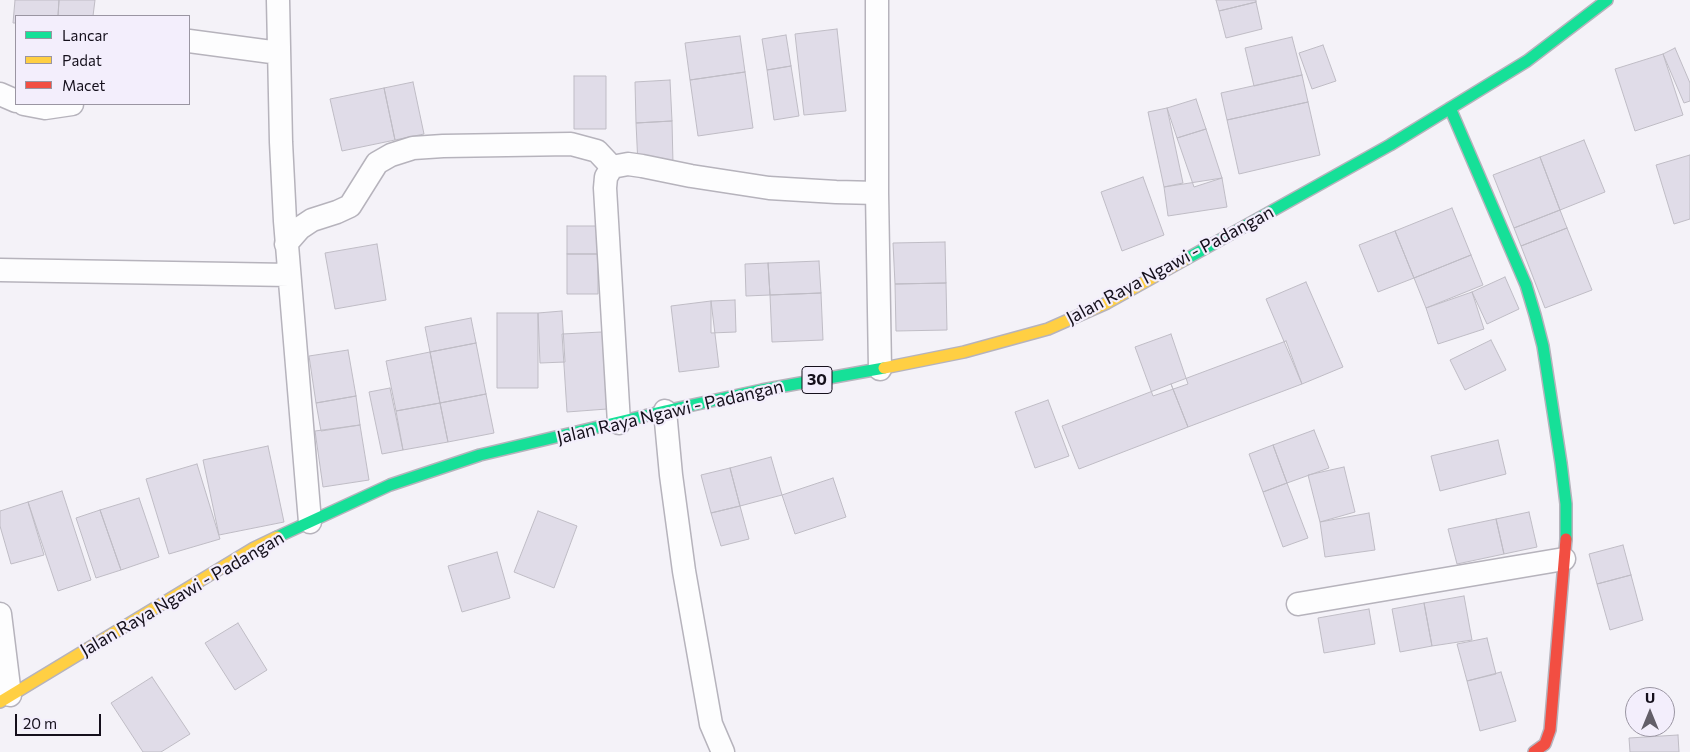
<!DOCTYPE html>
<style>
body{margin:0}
#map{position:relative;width:1690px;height:752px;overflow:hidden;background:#f4f2f8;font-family:Commissioner,sans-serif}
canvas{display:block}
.legend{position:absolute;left:15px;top:15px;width:175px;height:90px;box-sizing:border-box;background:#f3eefc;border:1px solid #9a95a2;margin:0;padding:6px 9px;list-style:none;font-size:15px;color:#15101c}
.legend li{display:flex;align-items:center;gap:10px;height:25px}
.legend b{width:25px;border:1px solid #9a95a2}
.north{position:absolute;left:1625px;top:687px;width:50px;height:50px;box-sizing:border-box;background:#f3eefc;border:1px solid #9a95a2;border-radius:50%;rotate:0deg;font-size:14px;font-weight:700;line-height:20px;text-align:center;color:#15101c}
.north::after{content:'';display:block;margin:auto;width:18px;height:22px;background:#635f69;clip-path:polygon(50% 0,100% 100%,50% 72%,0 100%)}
.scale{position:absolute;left:15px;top:714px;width:86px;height:22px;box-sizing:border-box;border:2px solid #15101c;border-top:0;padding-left:6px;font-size:15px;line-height:18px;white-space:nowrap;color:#15101c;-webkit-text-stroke:4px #f3eefc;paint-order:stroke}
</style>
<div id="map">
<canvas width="1690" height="752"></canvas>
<ul class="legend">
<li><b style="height:6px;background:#16e098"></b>Lancar</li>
<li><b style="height:6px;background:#ffcf43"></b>Padat</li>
<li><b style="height:6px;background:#f24e42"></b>Macet</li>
</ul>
<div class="north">U</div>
<div class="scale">20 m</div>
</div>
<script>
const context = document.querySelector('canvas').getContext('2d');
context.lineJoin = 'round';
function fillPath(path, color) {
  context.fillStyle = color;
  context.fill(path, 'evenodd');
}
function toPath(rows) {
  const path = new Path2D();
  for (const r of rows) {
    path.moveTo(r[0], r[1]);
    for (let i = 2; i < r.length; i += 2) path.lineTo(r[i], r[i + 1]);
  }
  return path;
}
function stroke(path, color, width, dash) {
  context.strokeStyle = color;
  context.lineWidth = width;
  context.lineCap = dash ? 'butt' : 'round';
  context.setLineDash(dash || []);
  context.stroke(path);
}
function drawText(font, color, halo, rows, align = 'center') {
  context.font = font + ' Commissioner,sans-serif';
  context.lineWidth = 4.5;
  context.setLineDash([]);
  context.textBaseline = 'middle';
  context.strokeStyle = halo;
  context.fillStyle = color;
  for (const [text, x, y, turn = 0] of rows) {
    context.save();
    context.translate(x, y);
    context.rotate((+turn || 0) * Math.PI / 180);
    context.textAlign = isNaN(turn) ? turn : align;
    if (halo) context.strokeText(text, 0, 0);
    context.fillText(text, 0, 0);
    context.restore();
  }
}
const building = toPath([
 [15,0,59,0,58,16,16,16,16,23,13,23,15,0],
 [59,0,95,0,93,16,58,16,59,0],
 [1216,0,1256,0,1256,2,1219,11,1216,0],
 [1256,2,1262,29,1226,38,1219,11,1256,2],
 [837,29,846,111,804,115,795,34,837,29],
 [786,35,791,66,767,70,762,39,786,35],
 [740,36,745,72,690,80,685,43,740,36],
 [1292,37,1302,75,1254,86,1245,48,1292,37],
 [1323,45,1336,81,1312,89,1299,53,1323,45],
 [1675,48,1690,83,1690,101,1684,103,1663,54,1675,48],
 [1663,54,1683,115,1635,131,1615,69,1663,54],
 [791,66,799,116,774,120,767,70,791,66],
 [745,72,753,128,698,136,690,80,745,72],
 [1302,75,1308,102,1227,120,1221,93,1302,75],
 [574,76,606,76,606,129,574,129,574,76],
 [670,80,672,121,636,123,635,82,670,80],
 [413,82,424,134,395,140,384,88,413,82],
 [384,88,395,140,342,151,330,99,384,88],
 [1196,99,1206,129,1177,138,1167,108,1196,99],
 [1308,102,1320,155,1239,174,1227,120,1308,102],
 [1167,108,1183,183,1164,187,1148,112,1167,108],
 [672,121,673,164,638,165,636,123,672,121],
 [1206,129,1222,178,1194,187,1177,138,1206,129],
 [1584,140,1605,192,1560,210,1540,157,1584,140],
 [1690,155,1690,219,1674,224,1656,165,1690,155],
 [1540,157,1560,210,1514,228,1493,175,1540,157],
 [1143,177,1164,235,1122,251,1101,192,1143,177],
 [1222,178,1227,207,1168,216,1164,187,1222,178],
 [1452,208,1471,255,1414,278,1395,231,1452,208],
 [1560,210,1567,228,1521,246,1514,228,1560,210],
 [567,226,598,226,598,254,567,254,567,226],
 [1567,228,1592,290,1545,308,1521,246,1567,228],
 [1395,231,1414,278,1378,292,1359,245,1395,231],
 [945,242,946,283,895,284,893,243,945,242],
 [377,244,386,300,335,309,325,253,377,244],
 [567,254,598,254,598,294,567,294,567,254],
 [1471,255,1483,285,1426,308,1414,278,1471,255],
 [819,261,821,293,770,295,768,263,819,261],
 [768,263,770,295,746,296,745,264,768,263],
 [1505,277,1519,309,1487,324,1472,292,1505,277],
 [1306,282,1343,367,1302,384,1266,299,1306,282],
 [946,283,947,330,896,331,895,284,946,283],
 [1472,292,1484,329,1438,344,1426,308,1472,292],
 [821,293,823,340,772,342,770,295,821,293],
 [735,300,736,332,711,333,711,301,735,300],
 [711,301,719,367,679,372,671,306,711,301],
 [562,311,565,362,540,363,538,313,562,311],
 [497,313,538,313,538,388,497,388,497,313],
 [471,318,476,343,430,352,425,327,471,318],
 [602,332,607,409,567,412,562,334,602,332],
 [1171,334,1188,384,1153,396,1135,347,1171,334],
 [1491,340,1506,370,1465,390,1450,360,1491,340],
 [1286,341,1302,384,1188,427,1171,384,1286,341],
 [476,343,486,394,440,403,430,352,476,343],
 [348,350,356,396,316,403,309,356,348,350],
 [430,352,440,403,396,411,386,361,430,352],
 [1171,384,1188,427,1079,469,1062,426,1171,384],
 [390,388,403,450,382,454,369,392,390,388],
 [486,394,494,433,448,442,440,403,486,394],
 [356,396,360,425,321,431,316,403,356,396],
 [1048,400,1069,456,1035,468,1015,412,1048,400],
 [440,403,448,442,403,450,396,411,440,403],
 [360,425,369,480,323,487,315,431,360,425],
 [1314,430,1329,468,1287,483,1273,445,1314,430],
 [1498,440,1506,474,1440,491,1431,456,1498,440],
 [1273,445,1287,483,1263,492,1249,454,1273,445],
 [268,446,284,522,219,535,203,460,268,446],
 [771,457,782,495,740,506,730,468,771,457],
 [197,464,220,539,169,554,146,479,197,464],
 [1344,467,1355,512,1320,522,1308,475,1344,467],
 [730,468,740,506,711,513,701,475,730,468],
 [833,478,846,517,795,534,782,495,833,478],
 [1287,483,1308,538,1283,547,1263,492,1287,483],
 [62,491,91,580,58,591,28,502,62,491],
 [139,498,159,557,121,570,100,510,139,498],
 [28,502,44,555,11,564,0,526,0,511,28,502],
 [740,506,749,539,721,546,711,513,740,506],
 [100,510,121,570,96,578,76,518,100,510],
 [538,511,577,526,554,588,514,572,538,511],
 [1529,512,1537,547,1504,554,1496,519,1529,512],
 [1369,513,1375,550,1325,557,1320,522,1369,513],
 [1496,519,1504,554,1457,564,1448,529,1496,519],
 [1623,545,1631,575,1597,584,1589,554,1623,545],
 [497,552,510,598,462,612,448,566,497,552],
 [1631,575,1643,620,1610,630,1597,584,1631,575],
 [1464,596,1472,640,1432,646,1424,603,1464,596],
 [1424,603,1432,646,1400,652,1392,609,1424,603],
 [1369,609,1375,644,1324,653,1318,618,1369,609],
 [238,623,267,670,235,690,205,643,238,623],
 [1487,638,1496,674,1467,681,1457,644,1487,638],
 [1501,672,1516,721,1480,731,1467,681,1501,672],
 [152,677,190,734,161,752,143,752,111,703,152,677],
 [1678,735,1679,752,1630,752,1629,738,1678,735]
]);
fillPath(building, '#e0dce8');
stroke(building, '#bfbcc5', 1);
const street = toPath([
 [278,0,281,142,285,221,310,522],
 [877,0,877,193,880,369],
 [189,41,279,53],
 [0,94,16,101],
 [24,104,45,108,72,104],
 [286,244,300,228,312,220,337,212,350,206,377,163,391,155,413,148,443,146,571,144,597,151,612,167],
 [0,270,289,275],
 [665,411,671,475,684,571,711,724,723,752],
 [619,423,605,188,606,177,612,167,628,164,642,166,691,176,769,188,836,192,877,193],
 [1298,604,1564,559],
 [0,614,10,695]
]);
const fast = toPath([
 [1450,108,1526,285,1535,315,1543,346,1561,463,1566,504,1566,539],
 [1186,259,1390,145,1527,61,1607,0],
 [277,537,390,485,480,455,665,411,762,390,884,368]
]);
const slow = toPath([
 [884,368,964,352,1048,329,1107,303,1186,259],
 [0,702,254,548,277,537]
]);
const jam = toPath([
 [1534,752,1545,744,1550,730,1566,539]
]);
stroke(street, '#b6b3bc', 25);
stroke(fast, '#b6b3bc', 14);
stroke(slow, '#b6b3bc', 14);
stroke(jam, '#b6b3bc', 14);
stroke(street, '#fdfdfe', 22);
stroke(fast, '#16e098', 11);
stroke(slow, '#ffcf43', 11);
stroke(jam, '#f24e42', 11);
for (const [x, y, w] of [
 [817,380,30]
]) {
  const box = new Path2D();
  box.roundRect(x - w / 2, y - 13.5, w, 27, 4);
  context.fillStyle = '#f3eefc';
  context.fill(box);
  stroke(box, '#15101c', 1);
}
drawText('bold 16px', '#15101c', null, [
 ["30",817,380]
]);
drawText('18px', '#15101c', '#f3eefc', [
 ["Jalan Raya Ngawi - Padangan",1170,265,-28],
 ["Jalan Raya Ngawi - Padangan",670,412,-13],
 ["Jalan Raya Ngawi - Padangan",182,594,-30]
]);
</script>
